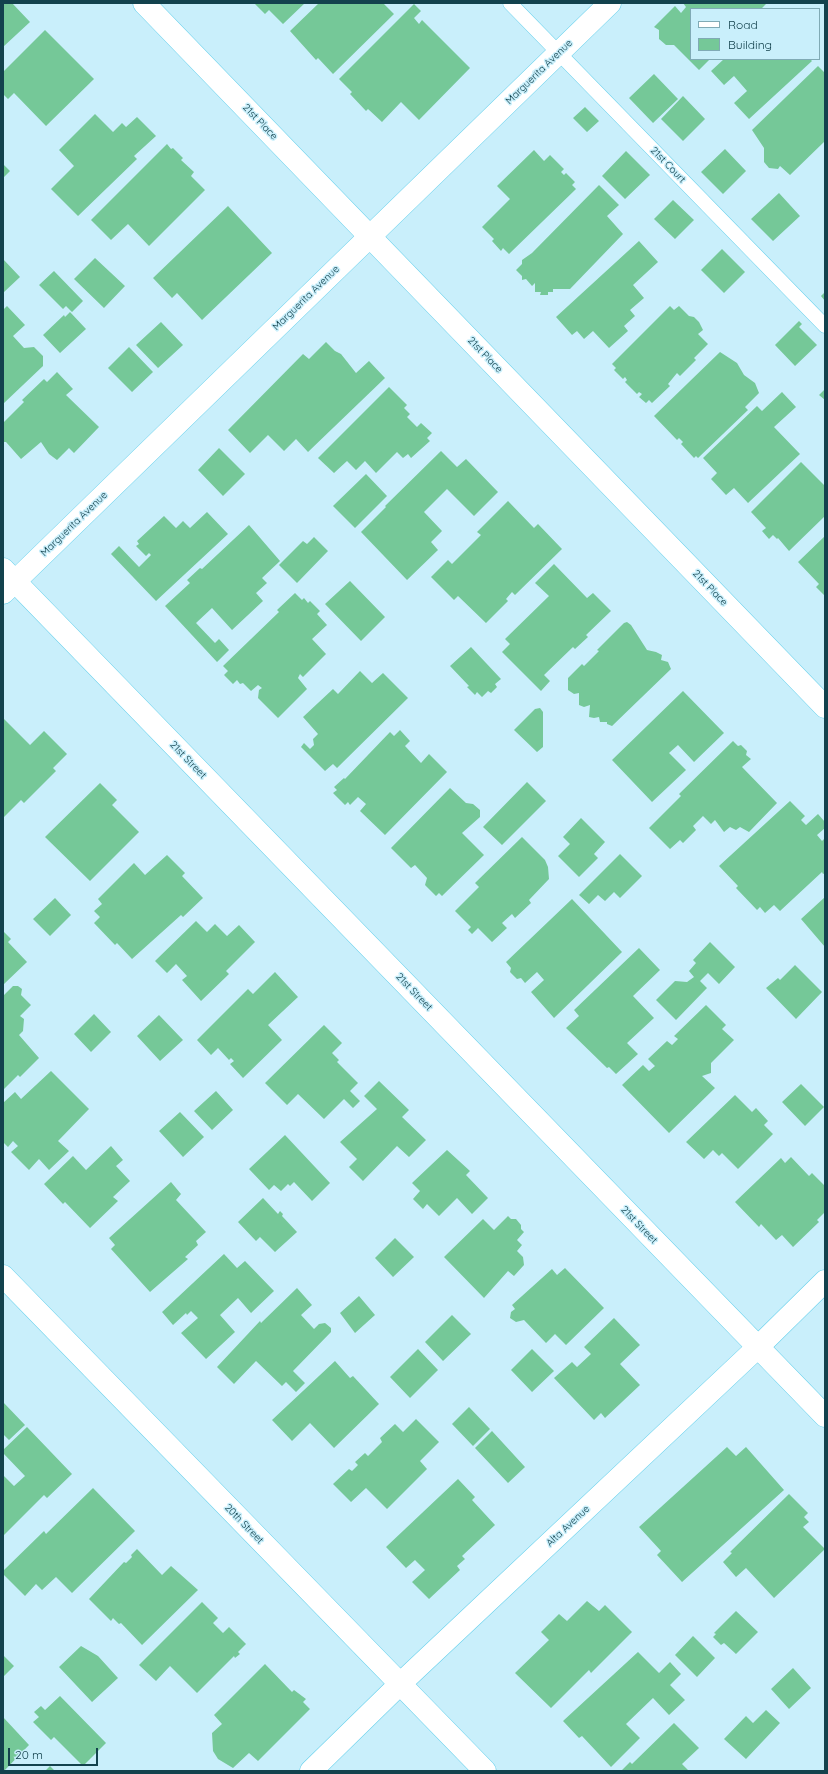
<!DOCTYPE html>
<style>
body{margin:0}
#map{position:relative;width:828px;height:1774px;overflow:hidden;background:#c9effb;font-family:Quicksand,sans-serif}
canvas{display:block}
.frame{position:absolute;inset:0;border:4px solid #13424d;pointer-events:none}
.legend{position:absolute;left:690px;top:8px;width:130px;height:52px;box-sizing:border-box;background:#c9effb;border:1px solid #80aab5;margin:0;padding:5px 7px;list-style:none;font-size:12px;color:#13424d}
.legend li{display:flex;align-items:center;gap:8px;height:20px}
.legend b{width:20px;border:1px solid #80aab5}
.scale{position:absolute;left:8px;top:1748px;width:90px;height:18px;box-sizing:border-box;border:2px solid #13424d;border-top:0;padding-left:5px;font-size:12px;line-height:14px;white-space:nowrap;color:#13424d;-webkit-text-stroke:3px #c9effb;paint-order:stroke}
</style>
<div id="map">
<canvas width="828" height="1774"></canvas>
<div class="frame"></div>
<ul class="legend">
<li><b style="height:5px;background:#fff"></b>Road</li>
<li><b style="height:11px;background:#75c898"></b>Building</li>
</ul>
<div class="scale">20 m</div>
</div>
<script>
const context = document.querySelector('canvas').getContext('2d');
context.lineJoin = 'round';
function fillPath(path, color) {
  context.fillStyle = color;
  context.fill(path, 'evenodd');
}
function toPath(rows) {
  const path = new Path2D();
  for (const r of rows) {
    path.moveTo(r[0], r[1]);
    for (let i = 2; i < r.length; i += 2) path.lineTo(r[i], r[i + 1]);
  }
  return path;
}
function stroke(path, color, width, dash) {
  context.strokeStyle = color;
  context.lineWidth = width;
  context.lineCap = dash ? 'butt' : 'round';
  context.setLineDash(dash || []);
  context.stroke(path);
}
function drawText(font, color, halo, rows, align = 'center') {
  context.font = font + ' Quicksand,sans-serif';
  context.lineWidth = 3;
  context.setLineDash([]);
  context.textBaseline = 'middle';
  context.strokeStyle = halo;
  context.fillStyle = color;
  for (const [text, x, y, turn = 0] of rows) {
    context.save();
    context.translate(x, y);
    context.rotate((+turn || 0) * Math.PI / 180);
    context.textAlign = isNaN(turn) ? turn : align;
    if (halo) context.strokeText(text, 0, 0);
    context.fillText(text, 0, 0);
    context.restore();
  }
}
fillPath(toPath([
 [3,3,12,3,30,22,3,47],
 [254,3,305,3,283,24,269,10,265,14],
 [319,3,383,3,394,14,333,74,318,58,316,60,290,31],
 [683,3,765,3,766,4,761,9,691,9,691,59,710,59,699,70,674,45,666,45,659,39,659,30,654,27,675,6,681,13,686,7],
 [414,4,421,11,414,18,419,24,422,20,470,68,419,120,401,102,382,122,368,109,366,111,350,94,352,92,339,79],
 [45,30,94,79,46,126,14,93,8,99,3,94,3,72],
 [724,59,810,59,812,61,749,119,734,103,747,91,734,76,724,85,711,71],
 [818,66,825,73,825,141,790,175,780,166,778,169,769,168,764,162,764,148,752,130],
 [654,74,678,99,653,123,629,98],
 [683,96,705,119,683,141,661,119],
 [585,107,599,121,587,132,573,118],
 [95,114,113,132,122,123,126,127,137,117,156,136,134,156,137,159,78,216,51,189,74,166,59,150],
 [167,144,171,149,173,148,183,158,181,160,194,172,191,176,205,190,149,246,128,224,111,240,91,220],
 [725,149,746,171,723,194,701,172],
 [534,150,544,161,550,155,564,169,561,172,564,175,566,173,575,182,572,185,576,189,509,254,503,248,501,251,492,241,494,239,482,227,510,199,497,186],
 [626,151,650,175,625,199,602,176],
 [3,164,10,171,3,178],
 [599,185,619,205,607,216,623,234,570,289,553,289,553,292,548,292,548,295,540,295,541,292,535,292,535,283,532,286,526,279,522,280,522,276,516,270,522,264,522,260,532,253],
 [779,193,800,216,773,241,751,219],
 [673,200,694,220,675,239,654,219],
 [228,206,272,253,202,320,177,293,172,298,153,278],
 [639,241,658,262,633,285,644,298,630,310,635,316,624,326,628,331,609,348,593,331,584,339,577,331,572,335,556,317],
 [722,249,745,272,724,293,701,270],
 [95,258,125,286,104,308,74,279],
 [3,259,20,277,3,293],
 [54,271,83,301,72,312,66,306,63,309,39,285],
 [825,292,825,301,821,296],
 [7,306,25,325,13,336,24,348,34,347,43,356,43,366,3,404,3,310],
 [670,306,674,310,679,306,689,316,694,317,699,322,703,330,698,334,708,344,694,358,696,360,680,376,677,373,668,384,670,386,652,403,649,400,646,403,639,397,642,394,639,392,637,394,625,382,627,380,625,377,623,379,614,370,616,368,612,364],
 [70,312,86,329,60,353,43,335,64,315,65,317],
 [799,321,802,324,799,327,817,345,795,366,775,345],
 [161,322,183,345,158,368,136,345],
 [326,342,335,351,341,354,356,373,369,361,385,378,308,452,296,439,284,451,268,435,250,453,228,430,303,354,309,359],
 [129,347,153,372,132,392,108,368],
 [720,352,737,363,744,375,755,383,759,393,745,407,748,410,698,458,696,456,694,458,681,444,683,442,679,438,677,440,654,416],
 [57,372,73,389,66,395,99,427,74,453,69,448,57,460,49,454,41,442,21,459,6,442,3,442,3,423,24,402,22,400,44,379,47,382],
 [389,387,407,405,404,408,410,414,407,417,417,427,421,423,432,433,427,438,430,441,411,458,408,454,403,458,397,452,376,473,365,461,356,470,347,461,334,473,318,458],
 [825,389,825,400,819,395],
 [782,392,796,407,774,427,800,454,748,503,734,488,726,495,711,479,717,473,703,458,757,406,762,411],
 [219,448,245,474,223,496,198,470],
 [441,451,457,467,466,459,498,492,474,516,447,489,424,512,442,531,431,542,438,550,407,580,361,532,386,507,385,506],
 [801,462,825,486,825,516,789,551,778,538,777,539,773,535,769,539,762,531,766,528,751,512],
 [366,474,387,496,355,528,333,506],
 [508,501,534,528,538,524,562,549,515,595,512,592,506,599,508,601,486,623,458,596,454,600,431,577,448,560,452,564,481,535,477,532],
 [207,512,228,534,156,601,111,554,119,546,139,567,151,555,149,553,146,556,136,546,139,544,137,541,164,516,176,528,183,521,190,528],
 [249,525,280,561,262,578,267,583,256,593,263,601,232,630,212,608,196,623,215,643,219,639,229,650,217,662,165,606,190,583,187,580,200,568,202,569],
 [825,536,825,596,816,587,819,584,798,562],
 [314,537,328,551,297,583,279,565,303,541,307,544],
 [554,564,587,598,593,593,611,611,586,635,588,637,575,649,573,647,544,675,550,681,541,691,502,652,510,644,505,639,549,596,535,583],
 [350,581,385,617,361,641,325,604],
 [295,593,302,600,304,598,308,603,310,601,320,611,317,614,327,625,312,639,326,654,303,677,300,674,298,678,307,689,278,718,258,698,259,690,262,688,258,685,251,691,243,683,240,684,237,680,233,684,224,675,228,671,223,666,279,612,277,610],
 [627,622,631,625,647,650,656,652,662,655,661,660,668,662,671,669,612,726,607,724,607,722,600,722,599,717,594,718,589,717,590,705,584,707,579,705,579,693,574,694,568,690,568,678,582,664,584,666,599,651,597,650,624,623],
 [471,647,501,679,495,684,497,687,491,693,488,691,482,697,477,692,475,695,467,687,469,686,450,666],
 [360,671,372,683,383,673,408,698,337,768,333,764,325,771,301,747,304,743,310,749,314,745,313,739,318,734,303,717,333,689,338,694],
 [683,691,724,733,694,762,678,745,669,753,686,770,652,802,612,760],
 [540,708,543,712,543,747,537,752,514,730,535,709],
 [3,718,30,745,44,731,67,754,53,768,56,771,24,803,21,800,3,818],
 [400,730,410,741,405,746,421,763,429,754,447,772,385,835,360,811,366,804,358,797,350,805,348,802,345,805,333,793,337,790,334,787,344,778,345,779,390,732,394,736],
 [733,741,738,746,741,745,747,751,746,755,751,759,742,767,777,803,749,832,740,827,736,830,730,827,724,832,715,820,711,824,703,816,693,826,696,830,683,843,680,840,670,849,649,828,681,796,679,794],
 [527,782,546,801,502,845,483,827],
 [100,783,117,800,112,805,139,832,90,881,45,837],
 [450,788,466,803,473,804,480,810,480,817,462,833,484,855,442,896,439,893,436,896,425,885,427,878,415,865,411,868,391,848],
 [790,801,805,816,801,820,806,825,818,814,825,822,825,828,817,835,822,841,825,838,825,873,823,874,822,872,780,911,774,905,765,913,760,907,757,910,736,888,738,886,719,866],
 [581,818,605,842,594,854,598,858,579,877,558,856,570,844,563,837],
 [522,837,545,860,548,867,549,879,529,900,531,903,515,918,512,914,502,923,507,928,492,942,478,928,472,934,468,930,471,927,455,911,479,887,475,883],
 [620,854,642,876,620,898,614,892,605,901,598,895,589,904,579,895],
 [167,855,185,873,182,876,203,898,183,917,181,915,132,959,117,943,115,945,94,923,100,917,94,911,102,904,98,899,134,863,145,875],
 [825,897,825,947,801,919],
 [55,898,71,915,50,936,33,919],
 [572,899,622,952,554,1018,531,992,544,980,537,972,525,983,521,978,517,979,510,972,511,968,506,962],
 [196,921,207,932,215,924,227,936,239,925,255,942,226,971,229,974,201,1001,182,980,187,976,176,964,167,973,155,961],
 [3,931,11,939,8,942,27,962,4,984],
 [710,942,735,967,719,984,708,973,700,981,707,988,676,1020,656,1000,675,981,687,982,694,977,689,971,696,963,693,960],
 [639,948,660,970,633,996,654,1018,627,1043,638,1054,616,1074,609,1067,607,1068,566,1028,579,1016,574,1010],
 [795,965,822,992,796,1019,766,988,778,978,780,980],
 [275,972,298,997,268,1025,282,1040,243,1078,230,1064,234,1061,231,1058,229,1060,218,1048,211,1055,197,1040,248,989,253,994],
 [13,986,18,986,22,989,21,995,31,1005,20,1016,24,1019,23,1031,19,1035,39,1058,20,1077,18,1075,3,1090,3,996],
 [706,1005,726,1025,722,1029,734,1040,711,1063,711,1073,702,1076,715,1088,669,1133,622,1085,643,1065,649,1071,655,1066,648,1059,667,1041,672,1045,678,1039,674,1036],
 [94,1014,111,1032,91,1052,74,1034],
 [159,1015,183,1040,160,1061,137,1036],
 [324,1025,342,1043,332,1053,339,1060,337,1062,358,1083,350,1091,360,1101,353,1108,344,1099,324,1119,298,1094,287,1105,265,1083],
 [51,1071,89,1109,58,1141,69,1151,49,1170,39,1159,29,1170,11,1152,18,1146,13,1141,8,1147,3,1142,3,1103,15,1092,21,1099],
 [379,1081,409,1110,402,1117,426,1140,409,1157,397,1146,363,1181,349,1167,357,1159,340,1142,377,1109,364,1096],
 [801,1084,824,1107,805,1126,782,1102],
 [216,1091,233,1110,212,1130,194,1111],
 [735,1095,752,1112,756,1108,768,1121,764,1125,773,1134,738,1169,722,1153,719,1156,713,1150,704,1159,686,1142],
 [180,1112,204,1137,183,1157,159,1131],
 [285,1135,330,1183,312,1201,294,1182,290,1186,288,1184,281,1191,274,1185,269,1190,249,1169],
 [111,1146,123,1160,116,1166,130,1181,113,1197,118,1201,90,1228,65,1202,63,1204,44,1184,73,1156,86,1170],
 [447,1150,470,1171,466,1175,488,1198,472,1214,457,1198,439,1216,427,1204,423,1209,413,1199,420,1191,412,1183],
 [791,1157,809,1176,812,1173,825,1186,825,1212,817,1220,819,1222,793,1247,782,1235,776,1240,761,1224,759,1227,735,1202,781,1158,785,1163],
 [171,1182,181,1194,176,1200,206,1232,196,1241,198,1245,185,1257,188,1259,150,1292,111,1249,115,1245,109,1238],
 [263,1198,278,1214,280,1211,283,1214,282,1216,297,1232,275,1252,260,1237,256,1241,238,1222],
 [508,1216,511,1219,516,1219,521,1225,521,1229,524,1232,517,1240,522,1245,517,1251,523,1257,524,1265,514,1276,508,1271,484,1298,444,1257,483,1219,494,1230],
 [395,1238,414,1257,393,1277,375,1258],
 [224,1254,237,1268,245,1261,274,1291,251,1313,238,1298,220,1315,235,1332,206,1359,181,1333,198,1318,191,1311,187,1315,186,1313,173,1325,162,1312],
 [565,1268,604,1308,566,1345,555,1334,546,1343,524,1320,516,1322,510,1318,511,1312,515,1309,512,1305,552,1269,557,1275],
 [297,1288,312,1305,301,1315,314,1329,319,1324,325,1323,331,1328,331,1332,293,1371,305,1383,296,1392,286,1382,282,1386,256,1361,234,1384,217,1367,260,1321,261,1323],
 [359,1296,375,1315,355,1333,340,1313],
 [452,1315,471,1334,443,1361,425,1342],
 [614,1318,640,1345,620,1364,640,1385,605,1418,601,1413,594,1420,554,1378,572,1362,577,1367,591,1354,584,1347],
 [418,1349,438,1370,410,1398,390,1377],
 [532,1349,554,1371,532,1392,511,1370],
 [335,1361,350,1378,353,1376,379,1404,334,1448,310,1423,292,1441,272,1420],
 [3,1402,25,1425,9,1440,3,1434],
 [469,1407,490,1429,473,1446,452,1424],
 [416,1419,439,1442,420,1461,427,1469,387,1509,366,1488,351,1502,333,1484,349,1469,352,1471,358,1465,355,1462,365,1453,368,1456,382,1442,380,1438,395,1424,403,1432],
 [27,1427,72,1474,47,1498,44,1495,3,1536,3,1475,14,1486,25,1476,3,1453,3,1450],
 [492,1431,525,1467,508,1483,475,1448],
 [727,1447,736,1456,746,1447,784,1490,682,1582,657,1555,661,1551,639,1527],
 [458,1479,475,1497,472,1500,495,1525,462,1556,465,1559,457,1566,460,1570,429,1599,412,1582,425,1570,415,1560,406,1568,386,1547],
 [93,1488,135,1531,72,1593,56,1577,42,1590,36,1584,25,1596,3,1574,3,1571,44,1531,46,1534],
 [789,1494,808,1513,804,1517,809,1522,803,1527,825,1549,774,1598,746,1568,736,1577,723,1562,732,1553,730,1552],
 [137,1549,162,1575,171,1566,198,1590,142,1645,121,1623,119,1624,113,1618,111,1621,89,1599,124,1562,126,1563,132,1557,131,1555],
 [587,1601,599,1611,605,1605,632,1632,591,1673,589,1670,551,1708,515,1673,549,1640,541,1632,559,1614,567,1621],
 [202,1602,218,1618,213,1623,223,1633,229,1627,246,1644,238,1652,240,1654,235,1658,234,1656,197,1693,170,1666,156,1681,139,1665],
 [736,1611,758,1632,736,1654,724,1643,721,1645,713,1637,716,1634,714,1633],
 [693,1636,715,1658,697,1677,675,1655],
 [81,1646,98,1656,118,1678,92,1702,59,1667],
 [638,1652,659,1673,670,1662,681,1674,670,1685,685,1700,669,1715,653,1698,626,1724,640,1738,611,1767,582,1736,579,1738,563,1721],
 [3,1655,14,1666,3,1677],
 [265,1664,292,1692,294,1690,306,1699,303,1702,310,1709,258,1761,249,1753,233,1768,218,1759,213,1751,212,1733,222,1724,214,1715],
 [793,1668,811,1688,789,1709,771,1689],
 [60,1696,106,1743,83,1766,54,1737,51,1740,33,1722,39,1717,34,1712,41,1706,45,1710],
 [766,1710,780,1723,746,1759,724,1739,746,1716,753,1723],
 [3,1717,29,1745,4,1771,3,1771],
 [674,1723,699,1748,682,1764,689,1771,621,1771,630,1762,632,1764],
 [50,1766,55,1771,45,1771]
]), '#75c898');
const lane = toPath([
 [510,3,825,326]
]);
const street = toPath([
 [144,3,825,707],
 [3,569,825,1416],
 [3,593,610,3],
 [3,1276,485,1771],
 [311,1771,400,1684,758,1347,825,1281]
]);
stroke(lane, '#63cfeb', 15);
stroke(street, '#63cfeb', 23);
stroke(lane, '#fff', 14);
stroke(street, '#fff', 22);
drawText('10px', '#13424d', '#c9effb', [
 ["Marguerita Avenue",539,72,-44],
 ["21st Place",260,122,46],
 ["21st Court",668,165,46],
 ["Marguerita Avenue",306,298,-44],
 ["21st Place",485,355,46],
 ["Marguerita Avenue",74,524,-44],
 ["21st Place",710,588,46],
 ["21st Street",188,760,46],
 ["21st Street",414,992,46],
 ["21st Street",639,1225,46],
 ["20th Street",244,1524,46],
 ["Alta Avenue",568,1526,-43]
]);
</script>
